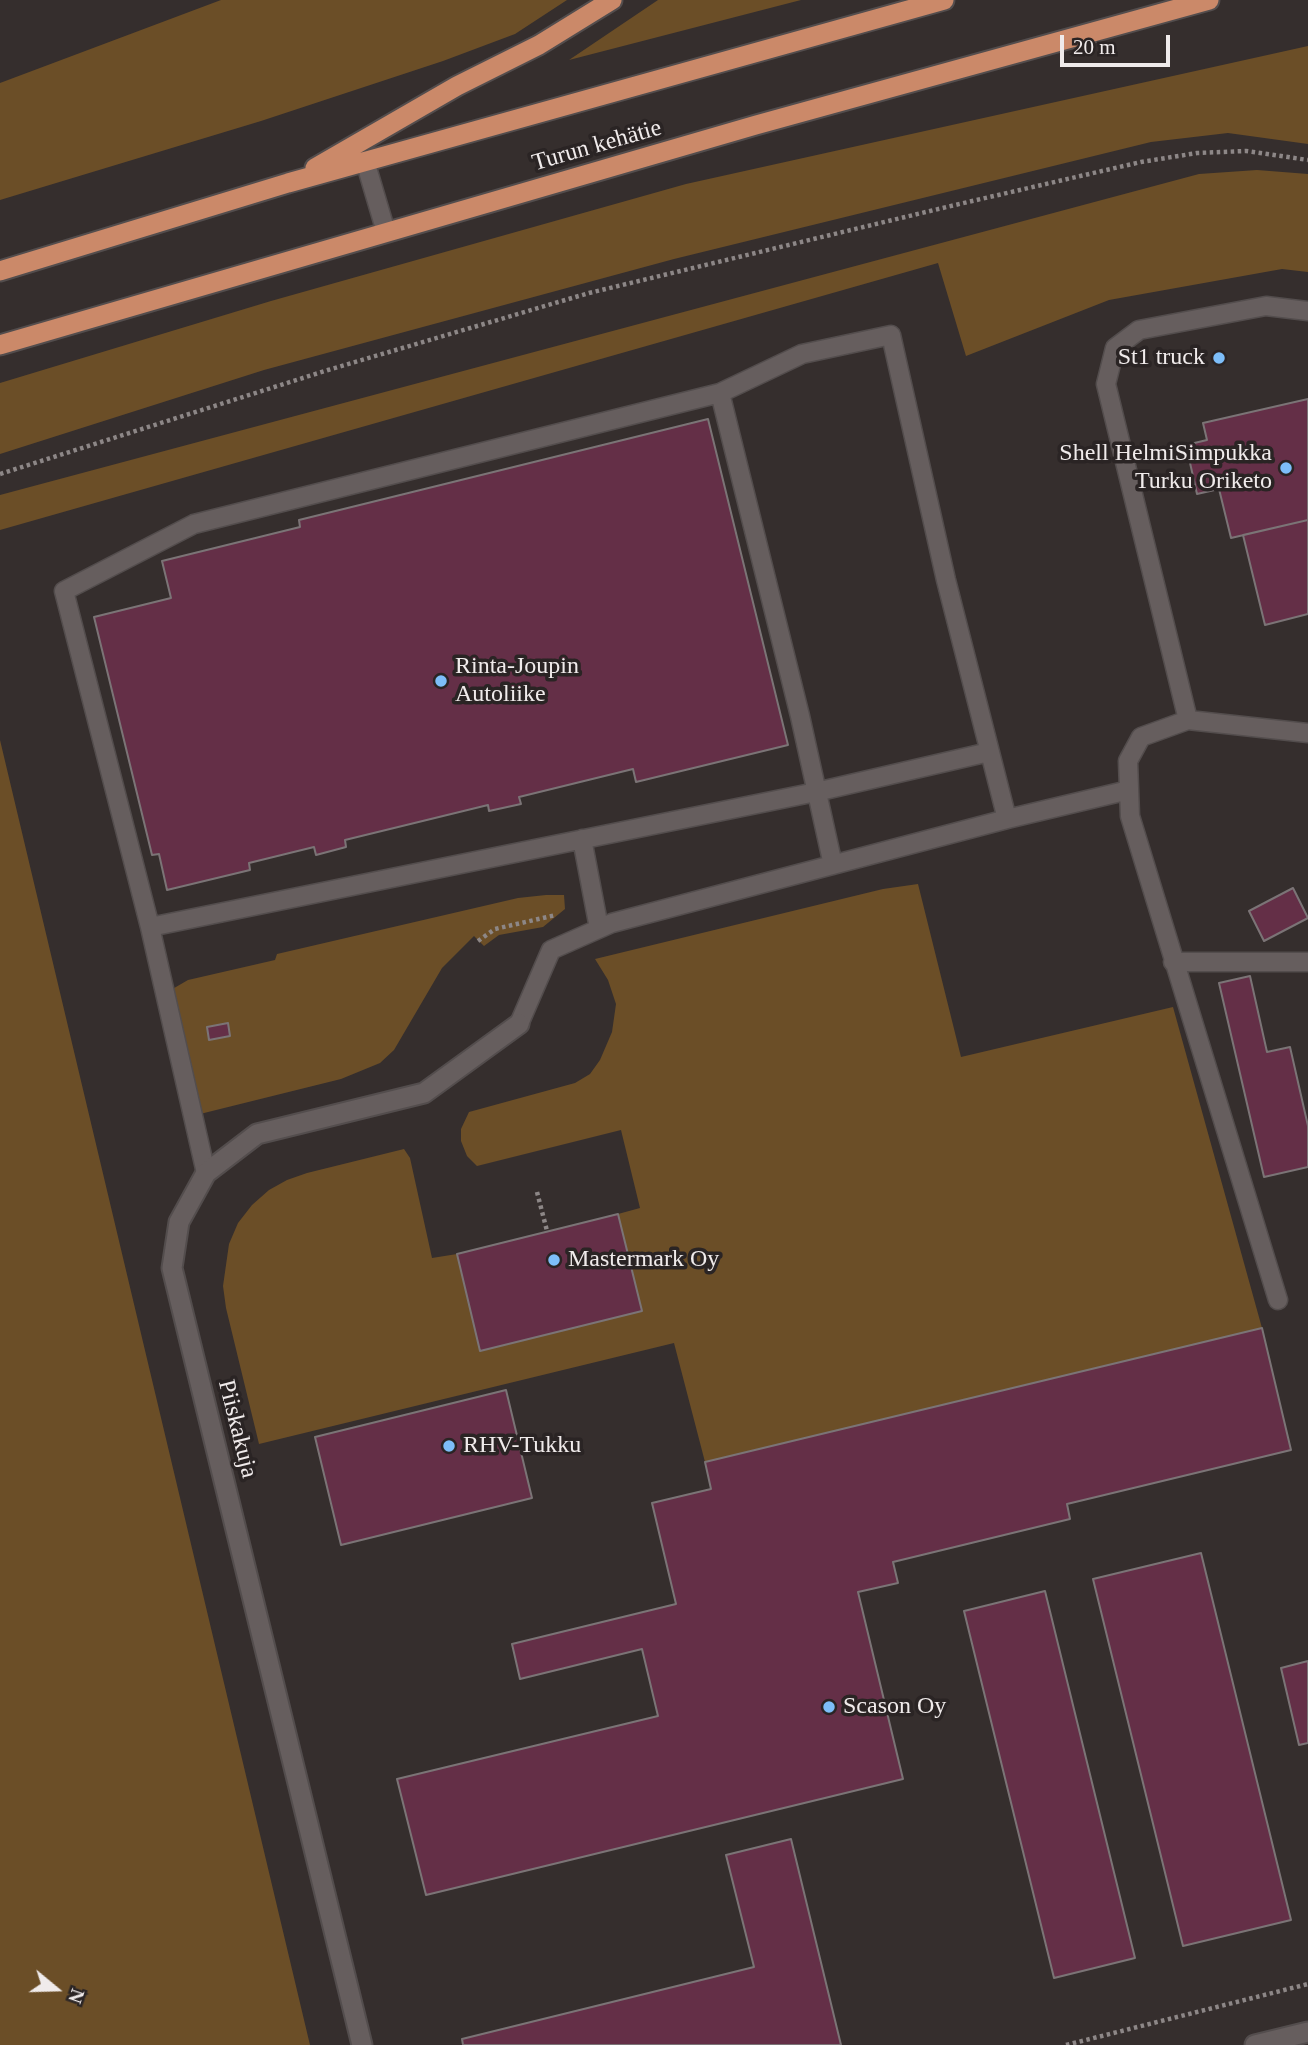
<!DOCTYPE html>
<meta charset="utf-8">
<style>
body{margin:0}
#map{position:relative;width:1308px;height:2045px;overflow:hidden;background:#352e2d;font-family:Georgia,serif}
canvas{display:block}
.north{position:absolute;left:21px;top:1954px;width:70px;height:70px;-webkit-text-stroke:5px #2a2424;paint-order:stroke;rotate:109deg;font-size:19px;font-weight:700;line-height:28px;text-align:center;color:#f0ebeb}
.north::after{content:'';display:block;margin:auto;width:24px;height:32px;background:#f0ebeb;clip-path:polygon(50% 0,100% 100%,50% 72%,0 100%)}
.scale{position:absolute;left:1060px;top:35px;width:110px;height:32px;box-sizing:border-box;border:4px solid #f0ebeb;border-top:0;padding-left:9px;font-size:21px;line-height:24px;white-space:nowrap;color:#f0ebeb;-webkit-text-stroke:5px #2a2424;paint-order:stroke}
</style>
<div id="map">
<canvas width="1308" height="2045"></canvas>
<div class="north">N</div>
<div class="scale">20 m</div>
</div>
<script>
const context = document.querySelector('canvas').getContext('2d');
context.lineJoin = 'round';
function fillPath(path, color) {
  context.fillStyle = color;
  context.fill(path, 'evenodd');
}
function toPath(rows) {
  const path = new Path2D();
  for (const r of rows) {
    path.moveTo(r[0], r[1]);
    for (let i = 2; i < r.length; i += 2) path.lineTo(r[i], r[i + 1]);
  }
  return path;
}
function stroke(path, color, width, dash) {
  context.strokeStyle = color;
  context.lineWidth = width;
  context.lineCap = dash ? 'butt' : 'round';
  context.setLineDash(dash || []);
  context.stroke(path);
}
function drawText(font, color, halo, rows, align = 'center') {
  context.font = font + ' Georgia,serif';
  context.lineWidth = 7;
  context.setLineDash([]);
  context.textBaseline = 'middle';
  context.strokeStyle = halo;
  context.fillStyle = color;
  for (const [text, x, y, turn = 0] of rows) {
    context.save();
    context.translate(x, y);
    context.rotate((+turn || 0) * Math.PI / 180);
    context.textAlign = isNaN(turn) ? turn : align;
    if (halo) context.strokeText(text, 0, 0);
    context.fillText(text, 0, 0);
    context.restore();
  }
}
fillPath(toPath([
 [221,0,567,0,515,34,443,61,261,121,0,200,0,83],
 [658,0,801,0,569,60],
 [1308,46,1308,144,1228,133,1151,142,674,259,264,370,0,454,0,383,271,301,686,184],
 [1257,170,1308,174,1308,272,1282,269,1109,300,966,356,938,263,0,530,0,495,1199,174],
 [0,740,310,2045,0,2045],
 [918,884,961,1057,1173,1007,1262,1328,705,1462,674,1343,259,1444,226,1308,223,1286,229,1244,238,1223,252,1205,269,1190,287,1180,307,1173,404,1149,410,1158,432,1258,457,1254,480,1351,618,1214,640,1208,621,1130,477,1166,467,1156,461,1141,461,1129,469,1112,575,1083,590,1074,600,1060,612,1032,616,1004,608,980,595,959,883,889],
 [546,895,564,895,565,909,543,927,499,935,484,946,474,936,442,968,394,1050,380,1063,341,1079,196,1115,169,991,188,980,275,960,277,954,518,898]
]), '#6b4e27');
const building = toPath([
 [1308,399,1308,520,1231,538,1219,489,1197,494,1186,445,1207,440,1203,423,1308,399],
 [708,419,788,745,636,782,633,769,519,797,521,804,489,811,488,805,345,840,346,847,316,855,314,847,249,863,250,870,167,890,159,854,152,855,94,617,171,598,162,561,300,527,299,520,708,419],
 [1308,520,1308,614,1265,625,1243,535,1308,520],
 [1293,888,1308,918,1264,941,1249,911,1293,888],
 [1250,976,1267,1052,1290,1047,1308,1126,1308,1167,1264,1177,1219,983,1250,976],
 [228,1023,230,1036,209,1040,207,1027,228,1023],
 [618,1214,642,1311,480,1351,457,1254,618,1214],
 [1262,1328,1291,1450,1067,1504,1070,1519,893,1562,898,1583,858,1592,903,1779,426,1895,397,1779,658,1716,642,1649,520,1679,512,1644,676,1604,652,1503,711,1489,705,1462,1262,1328],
 [506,1390,532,1498,341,1545,315,1437,506,1390],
 [1201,1553,1291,1920,1183,1946,1093,1579,1201,1553],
 [1045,1591,1135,1958,1054,1978,964,1611,1045,1591],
 [1308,1661,1308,1743,1299,1745,1281,1668,1308,1661],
 [791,1839,841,2045,463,2045,462,2039,754,1967,726,1855,791,1839]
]);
fillPath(building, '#642f47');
stroke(building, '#7b7476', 2);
const service = toPath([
 [365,161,386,232],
 [1308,311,1266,306,1139,330,1115,348,1106,384,1188,720,1308,733],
 [720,393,800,716,833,865],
 [1188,720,1141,737,1128,761,1130,816,1278,1300],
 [582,839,599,928],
 [150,927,816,792,989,752],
 [1173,962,1308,962],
 [519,1024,551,950,612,923,1007,819,1129,790],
 [206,1173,150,927,64,591,194,524,720,393,802,354,891,335,946,580,1007,819]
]);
const minor = toPath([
 [362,2045,172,1268,179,1222,206,1173,257,1134,424,1093,519,1024]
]);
const tertiary = toPath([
 [1255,2045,1308,2032]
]);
const trunk = toPath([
 [315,168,457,86,539,45,612,0],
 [0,271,288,183,944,0],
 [0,345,756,125,1209,0]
]);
stroke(service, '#534d4d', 21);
stroke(minor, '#534d4d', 23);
stroke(tertiary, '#534d4d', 23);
stroke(trunk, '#534d4d', 23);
stroke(toPath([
 [0,474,328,370,589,293,955,205,1141,162,1197,153,1246,151,1308,160],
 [478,941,495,929,556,915],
 [537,1192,547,1231],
 [1066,2045,1308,1984]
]), '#8d8787', 4.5, [3.5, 3.5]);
stroke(service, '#665e5e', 18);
stroke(minor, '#665e5e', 19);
stroke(tertiary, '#665e5e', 19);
stroke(trunk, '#cb8969', 19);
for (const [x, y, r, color] of [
 [1219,358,7,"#7dbef9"],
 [1286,468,7,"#7dbef9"],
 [441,681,7,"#7dbef9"],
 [554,1260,7,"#7dbef9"],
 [449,1446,7,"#7dbef9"],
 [829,1707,7,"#7dbef9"]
]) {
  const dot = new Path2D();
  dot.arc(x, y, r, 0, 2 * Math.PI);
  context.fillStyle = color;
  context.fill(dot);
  stroke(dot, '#2a2424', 2.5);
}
drawText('24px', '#f0ebeb', '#2a2424', [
 ["Turun kehätie",597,146,-16],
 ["Piiskakuja",237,1429,76]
]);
drawText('24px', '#f0ebeb', '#2a2424', [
 ["St1 truck",1205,358,"right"],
 ["Shell HelmiSimpukka",1272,454,"right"],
 ["Turku Oriketo",1272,482,"right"],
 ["Rinta-Joupin",455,667],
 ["Autoliike",455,695],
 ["Mastermark Oy",568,1260],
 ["RHV-Tukku",463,1446],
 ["Scason Oy",843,1707]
], 'left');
</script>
